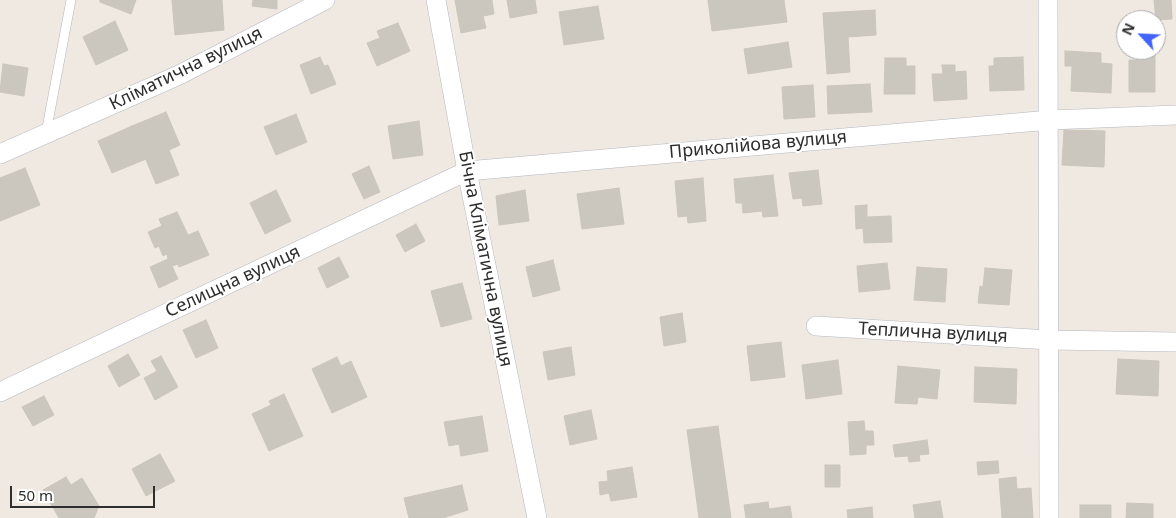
<!DOCTYPE html>
<meta charset="utf-8">
<style>
body{margin:0}
#map{position:relative;width:1176px;height:518px;overflow:hidden;background:#efe9e1;font-family:"Noto Sans",sans-serif}
canvas{display:block}
.north{position:absolute;left:1116px;top:10px;width:50px;height:50px;box-sizing:border-box;background:#fff;border:1px solid #ababab;border-radius:50%;rotate:295deg;font-size:14px;font-weight:700;line-height:20px;text-align:center;color:#2e2e2e}
.north::after{content:'';display:block;margin:auto;width:18px;height:22px;background:#4264fb;clip-path:polygon(50% 0,100% 100%,50% 72%,0 100%)}
.scale{position:absolute;left:10px;top:486px;width:145px;height:22px;box-sizing:border-box;border:2px solid #2e2e2e;border-top:0;padding-left:6px;font-size:15px;line-height:18px;white-space:nowrap;color:#2e2e2e;-webkit-text-stroke:4px #fff;paint-order:stroke}
</style>
<div id="map">
<canvas width="1176" height="518"></canvas>
<div class="north">N</div>
<div class="scale">50 m</div>
</div>
<script>
const context = document.querySelector('canvas').getContext('2d');
context.lineJoin = 'round';
function fillPath(path, color) {
  context.fillStyle = color;
  context.fill(path, 'evenodd');
}
function toPath(rows) {
  const path = new Path2D();
  for (const r of rows) {
    path.moveTo(r[0], r[1]);
    for (let i = 2; i < r.length; i += 2) path.lineTo(r[i], r[i + 1]);
  }
  return path;
}
function stroke(path, color, width, dash) {
  context.strokeStyle = color;
  context.lineWidth = width;
  context.lineCap = dash ? 'butt' : 'round';
  context.setLineDash(dash || []);
  context.stroke(path);
}
function drawText(font, color, halo, rows, align = 'center') {
  context.font = font + ' "Noto Sans",sans-serif';
  context.lineWidth = 4;
  context.setLineDash([]);
  context.textBaseline = 'middle';
  context.strokeStyle = halo;
  context.fillStyle = color;
  for (const [text, x, y, turn = 0] of rows) {
    context.save();
    context.translate(x, y);
    context.rotate((+turn || 0) * Math.PI / 180);
    context.textAlign = isNaN(turn) ? turn : align;
    if (halo) context.strokeText(text, 0, 0);
    context.fillText(text, 0, 0);
    context.restore();
  }
}
const building = toPath([
 [100,0,136,0,131,14,100,2,100,0],
 [172,0,222,0,224,30,175,35,172,0],
 [253,0,277,0,277,9,252,6,253,0],
 [455,0,492,0,494,14,483,16,486,28,461,33,455,0],
 [507,0,535,0,537,13,510,18,507,0],
 [708,0,784,0,787,22,712,31,708,0],
 [1154,0,1171,0,1172,19,1156,20,1154,0],
 [598,6,604,39,564,45,559,12,598,6],
 [875,10,876,35,848,37,850,72,827,74,823,13,875,10],
 [115,21,128,50,96,65,83,37,115,21],
 [398,23,410,51,377,66,367,43,380,38,377,31,398,23],
 [788,42,792,67,748,74,744,49,788,42],
 [1065,51,1101,53,1101,63,1112,64,1111,93,1071,91,1072,66,1065,66,1065,51],
 [1137,55,1155,55,1155,92,1129,92,1129,60,1137,60,1137,55],
 [320,57,324,66,328,65,336,84,311,94,300,65,320,57],
 [1023,57,1024,90,990,91,989,66,994,66,994,58,1023,57],
 [885,58,906,58,906,66,915,66,915,94,884,94,885,58],
 [3,64,28,68,24,96,0,92,3,64],
 [942,65,955,65,955,72,966,71,967,99,934,101,932,74,943,74,942,65],
 [870,84,872,112,828,114,827,86,870,84],
 [813,85,815,117,784,119,782,87,813,85],
 [166,112,180,145,169,150,179,175,156,184,132,126,166,112],
 [296,114,307,142,276,155,264,127,296,114],
 [419,121,423,155,393,159,388,126,419,121],
 [132,126,146,159,112,173,98,141,132,126],
 [1064,130,1105,131,1104,167,1062,165,1064,130],
 [369,166,380,192,364,199,352,174,369,166],
 [25,168,40,205,0,221,0,178,25,168],
 [818,170,822,204,803,206,802,198,793,199,789,173,818,170],
 [773,175,778,216,763,217,762,211,743,213,742,203,736,203,734,179,773,175],
 [703,178,706,221,688,223,687,216,678,217,675,181,703,178],
 [619,188,624,224,582,229,577,194,619,188],
 [276,190,291,221,265,234,250,203,276,190],
 [525,190,529,221,499,225,496,196,525,190],
 [867,205,867,217,891,216,892,242,864,243,863,228,856,229,855,206,867,205],
 [177,212,188,235,169,243,178,264,172,266,178,279,159,288,150,267,168,259,167,254,163,256,159,246,155,248,148,232,162,226,159,219,177,212],
 [416,224,425,241,405,252,396,235,416,224],
 [198,231,209,255,179,267,169,243,198,231],
 [339,257,349,277,327,288,318,268,339,257],
 [553,260,560,290,533,297,526,267,553,260],
 [887,263,890,289,859,292,857,266,887,263],
 [917,267,947,269,945,302,914,300,917,267],
 [985,268,1012,270,1009,305,978,303,980,286,983,287,985,268],
 [462,283,472,319,441,327,431,291,462,283],
 [682,313,686,342,664,346,660,317,682,313],
 [206,320,218,348,196,358,183,330,206,320],
 [781,342,785,377,751,381,747,346,781,342],
 [571,347,575,375,548,380,543,352,571,347],
 [128,354,140,375,119,387,108,366,128,354],
 [161,356,178,387,155,400,144,378,157,371,151,361,161,356],
 [337,357,341,366,351,361,367,397,332,413,312,369,337,357],
 [1118,359,1159,361,1158,396,1116,394,1118,359],
 [838,360,842,394,806,399,802,365,838,360],
 [898,366,940,370,937,399,918,397,917,404,895,403,898,366],
 [975,367,1017,369,1016,404,974,402,975,367],
 [284,394,303,436,269,451,252,414,271,405,269,401,284,394],
 [44,396,54,415,33,426,22,407,44,396],
 [591,410,597,439,570,445,564,416,591,410],
 [482,416,488,451,461,456,459,444,449,446,444,422,482,416],
 [864,421,865,431,873,431,874,445,866,445,866,454,850,455,848,422,864,421],
 [718,426,731,518,699,518,687,430,718,426],
 [927,440,929,454,919,455,920,461,909,462,908,456,895,457,893,445,927,440],
 [160,454,175,481,146,496,132,469,160,454],
 [998,461,999,473,978,475,977,462,998,461],
 [825,465,840,465,840,487,825,487,825,465],
 [632,467,637,497,611,501,609,493,600,495,599,482,608,481,607,471,632,467],
 [66,477,71,485,82,478,99,506,94,518,59,518,43,490,66,477],
 [1016,477,1017,489,1031,488,1033,518,1002,518,999,479,1016,477],
 [462,485,468,510,443,518,409,518,404,498,462,485],
 [940,501,943,518,915,518,913,505,940,501],
 [768,502,769,509,790,506,792,518,746,518,744,505,768,502],
 [1127,503,1153,504,1153,518,1126,518,1127,503],
 [1080,505,1111,505,1111,518,1080,518,1080,505],
 [872,507,873,518,848,518,847,510,872,507]
]);
fillPath(building, '#cbc7bf');
stroke(building, '#cbc5ba', 1);
const lane = toPath([
 [46,133,71,0]
]);
const street = toPath([
 [436,0,467,171,537,518],
 [1048,0,1049,518],
 [0,154,179,75,325,0],
 [816,326,1049,340,1176,342],
 [0,392,467,171,1050,120,1176,115]
]);
stroke(lane, '#b4b7c1', 10);
stroke(street, '#b4b7c1', 20);
stroke(lane, '#fff', 9);
stroke(street, '#fff', 19);
drawText('18px', '#2e2e2e', '#fff', [
 ["Кліматична вулиця",186,69,-26],
 ["Приколійова вулиця",758,145,-5],
 ["Бічна Кліматична вулиця",485,259,79],
 ["Селищна вулиця",233,282,-25],
 ["Теплична вулиця",933,333,3]
]);
</script>
